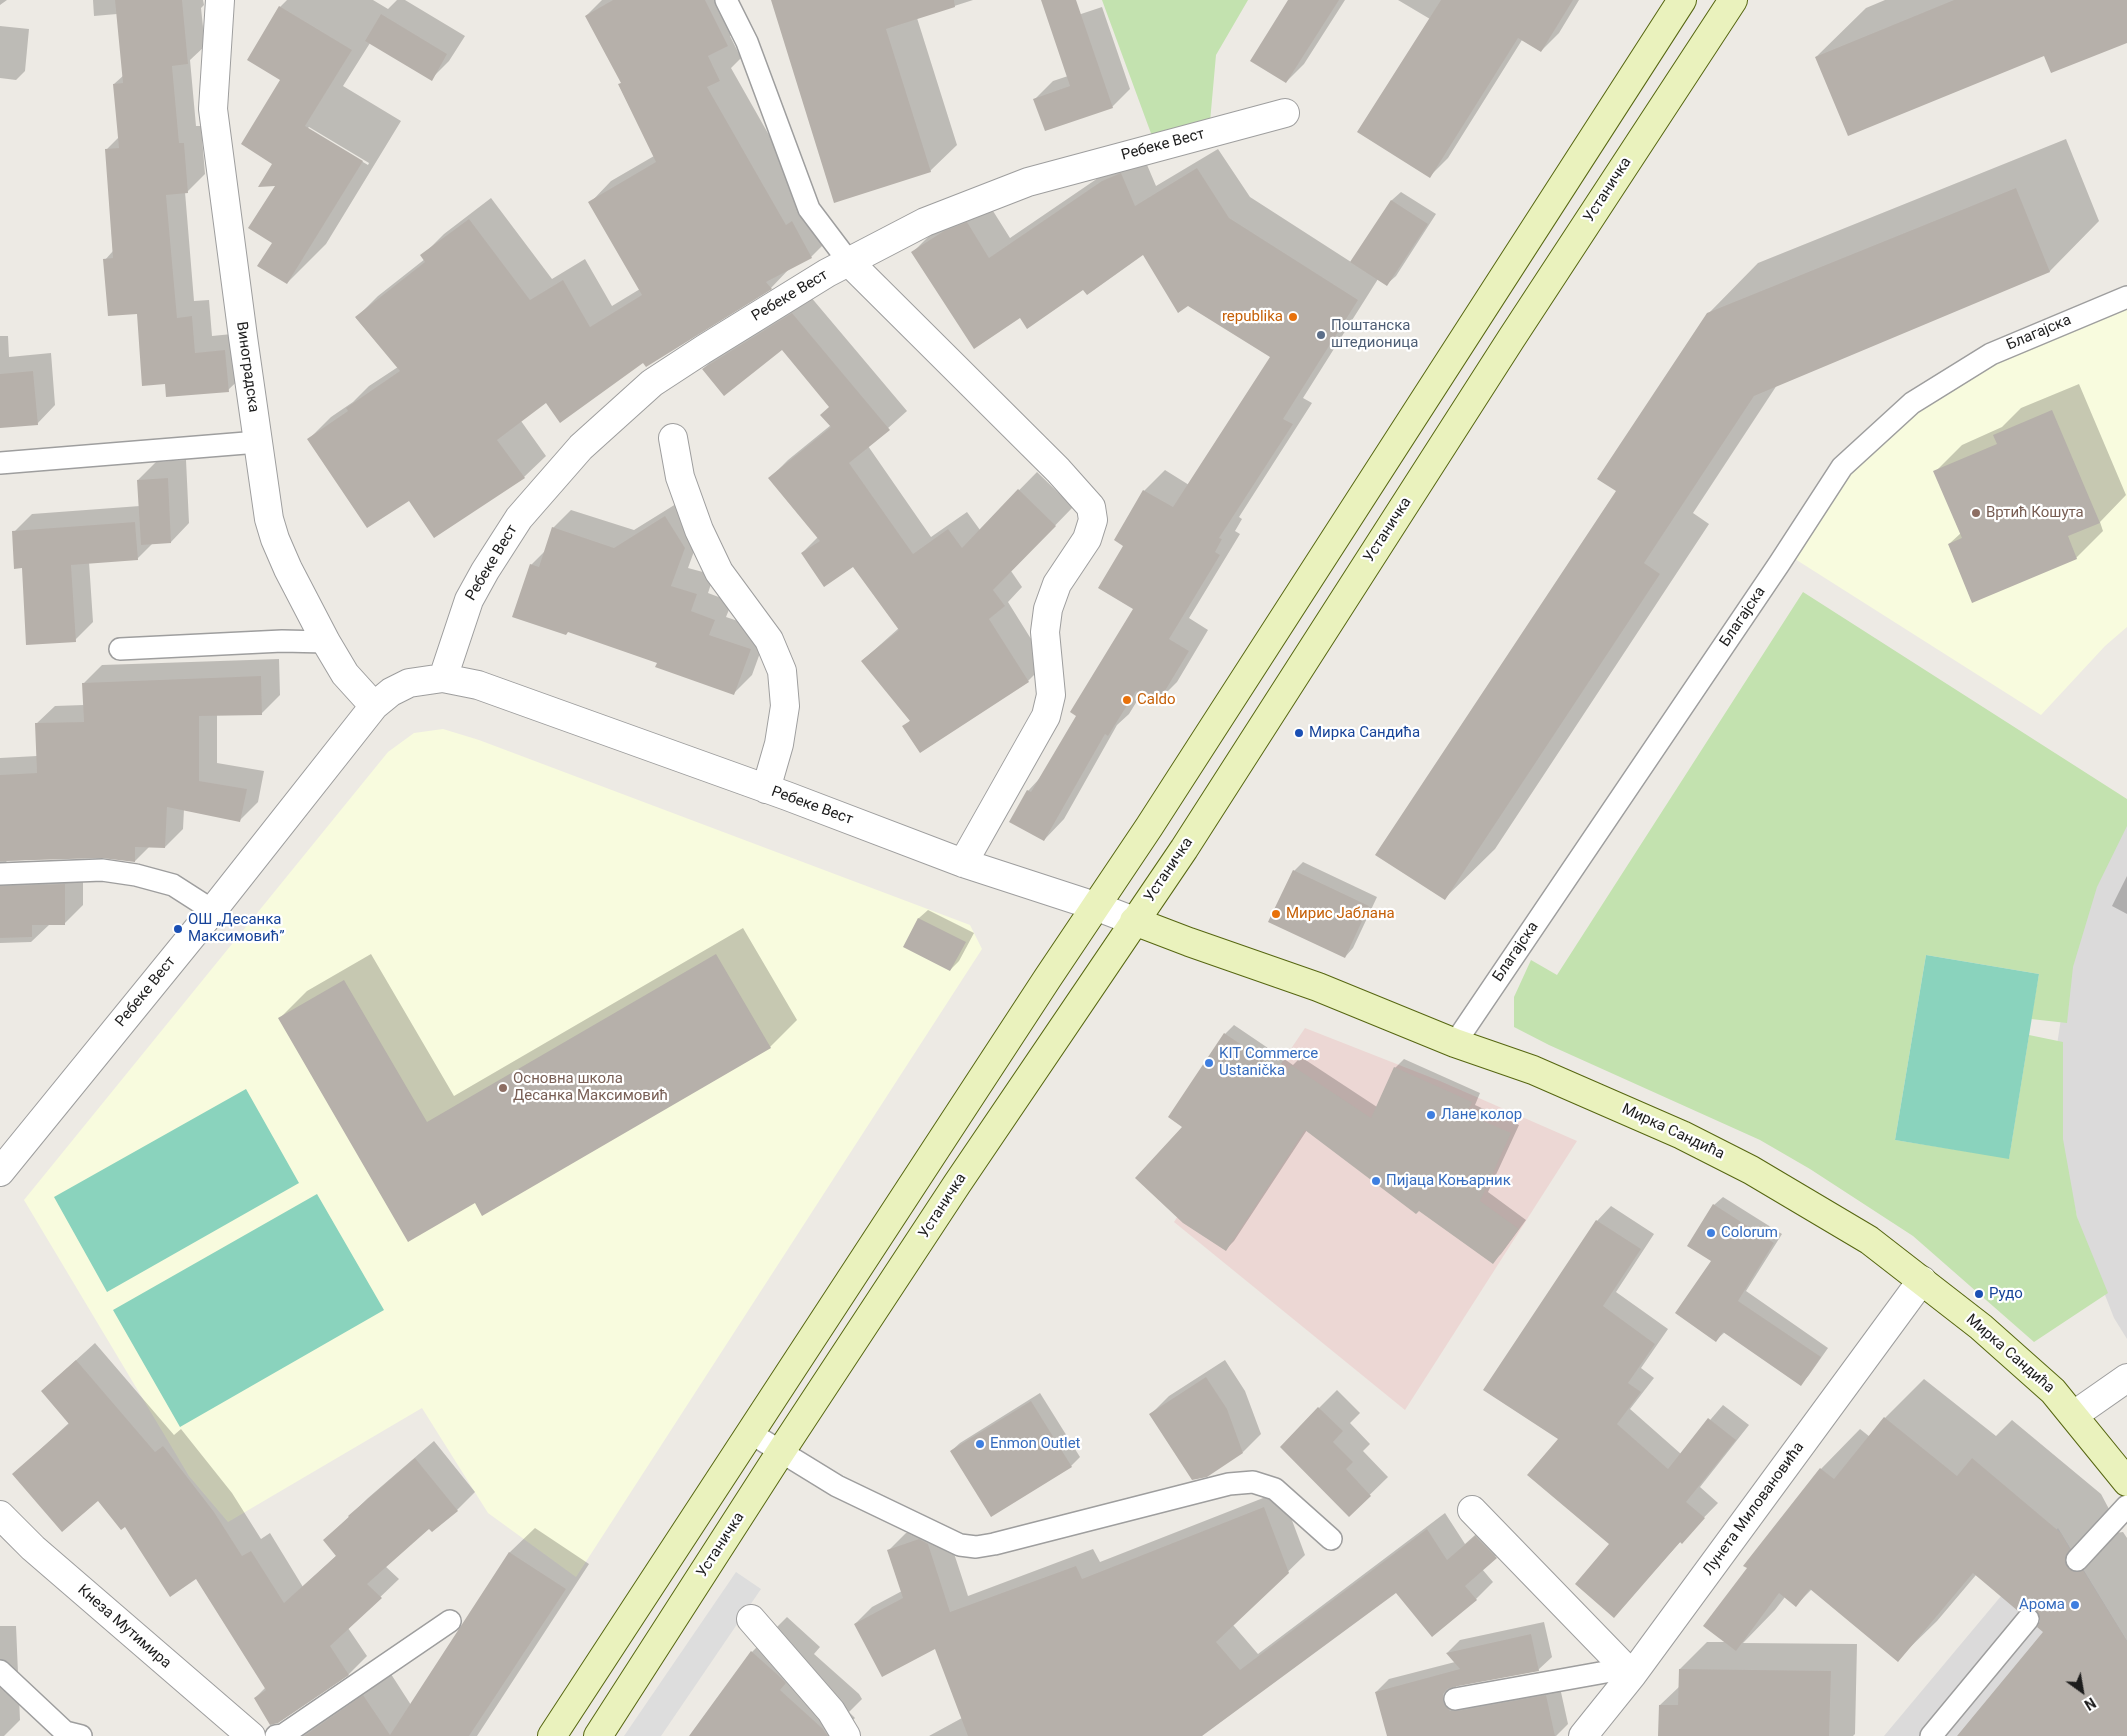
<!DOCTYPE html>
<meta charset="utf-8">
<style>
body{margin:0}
#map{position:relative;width:2127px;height:1736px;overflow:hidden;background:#edeae4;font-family:Roboto,sans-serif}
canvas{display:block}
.north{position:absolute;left:2057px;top:1666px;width:50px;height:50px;-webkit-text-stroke:4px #fff;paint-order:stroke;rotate:148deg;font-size:14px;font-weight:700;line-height:20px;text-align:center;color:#1d1d1d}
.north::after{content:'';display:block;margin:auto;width:18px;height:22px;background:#1d1d1d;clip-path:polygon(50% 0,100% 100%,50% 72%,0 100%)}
</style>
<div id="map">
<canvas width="2127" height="1736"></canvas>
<div class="north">N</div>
</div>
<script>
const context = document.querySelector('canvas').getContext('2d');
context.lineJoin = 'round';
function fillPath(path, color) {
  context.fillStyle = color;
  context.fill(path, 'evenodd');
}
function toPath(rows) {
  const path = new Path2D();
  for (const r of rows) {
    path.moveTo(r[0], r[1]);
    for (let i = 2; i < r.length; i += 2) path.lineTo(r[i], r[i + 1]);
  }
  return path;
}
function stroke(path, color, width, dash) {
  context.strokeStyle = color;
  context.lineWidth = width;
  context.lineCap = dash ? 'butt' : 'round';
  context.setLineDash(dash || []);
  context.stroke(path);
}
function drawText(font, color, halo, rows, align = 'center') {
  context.font = font + ' Roboto,sans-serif';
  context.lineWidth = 4.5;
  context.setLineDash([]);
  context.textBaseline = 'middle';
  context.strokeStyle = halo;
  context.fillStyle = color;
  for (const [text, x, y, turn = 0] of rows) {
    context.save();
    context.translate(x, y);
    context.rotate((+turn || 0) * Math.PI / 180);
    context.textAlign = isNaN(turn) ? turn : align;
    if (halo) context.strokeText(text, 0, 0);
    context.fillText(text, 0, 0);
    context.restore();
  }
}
fillPath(toPath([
 [2127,814,2127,1339,2114,1318,2080,1231,2060,1139,2057,1045,2071,952,2100,863],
 [2058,1528,2127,1641,2127,1736,1884,1736]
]), '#dbdada');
fillPath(toPath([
 [1305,1028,1440,1081,1577,1141,1405,1410,1174,1222]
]), '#ecd7d4');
fillPath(toPath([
 [2127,307,2127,627,2105,646,2041,715,1795,559,1855,467,1921,409,1996,361],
 [443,729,479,740,970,925,982,949,576,1577,488,1513,422,1408,228,1522,189,1476,24,1200,388,752,414,733]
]), '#f8fbde');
fillPath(toPath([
 [1102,0,1248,0,1216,55,1209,133,1156,147],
 [1803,592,2127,799,2127,826,2097,887,2073,967,2067,1023,2031,1019,2039,974,1926,955,1895,1140,2009,1158,2029,1035,2063,1042,2063,1139,2077,1217,2108,1293,2034,1342,1913,1236,1810,1169,1760,1140,1549,1045,1514,1027,1514,997,1531,960,1557,975]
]), '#c3e2af');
fillPath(toPath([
 [1926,955,2039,974,2009,1159,1895,1140],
 [246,1089,299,1183,107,1292,54,1197],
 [317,1194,384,1310,180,1427,113,1310]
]), '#8ad3bd');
fillPath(toPath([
 [736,1572,761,1589,661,1736,624,1736]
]), '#ddd');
fillPath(toPath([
 [0,0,7,0,0,5],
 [93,0,203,0,204,5,201,8,205,46,190,60,196,126,201,126,205,174,187,192,185,192,194,301,209,300,212,336,242,333,246,373,228,390,166,383,138,312,105,260,113,251,106,150,119,137,114,84,124,75,117,14,94,16],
 [287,0,373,0,388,9,397,0,405,0,465,36,449,61,431,79,370,43,343,86,401,121,326,244,287,283,274,243,277,184,274,163,282,80,280,7],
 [309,127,369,163,368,165,307,129],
 [602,0,721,0,736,30,730,36,741,58,731,68,808,204,833,235,811,257,790,268,771,288,643,361,546,402,521,421,546,456,524,477,409,499,309,439,331,417,353,402,369,386,398,367,356,318,378,296,425,259,422,256,444,234,491,198,552,279,585,259,612,306,640,289,590,203,611,181,654,156,619,85,622,82,586,16],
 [772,0,973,0,917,18,957,145,930,171],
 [1289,0,1345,0,1304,64,1286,82],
 [1398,0,1579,0,1559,33,1541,51,1522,40,1448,158,1430,176,1430,19],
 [1885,0,2127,0,2127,41,2044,54,1816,57,1866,8],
 [1102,7,1130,89,1112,107,1035,99,1053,81,1068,76,1072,17],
 [0,26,29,29,25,71,16,80,0,78],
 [2066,139,2099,221,2050,271,1777,385,1693,513,1709,524,1495,849,1445,898,1708,314,1758,263],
 [1218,149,1250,197,1351,262,1392,200,1401,192,1436,214,1396,276,1387,284,1378,279,1303,398,1312,403,1239,517,1242,519,1235,531,1240,534,1189,618,1208,630,1177,682,1157,702,1142,693,1129,714,1117,725,1064,819,1044,840,1028,791,1040,778,1078,716,1135,608,1125,545,1144,491,1165,470,1189,485,1272,357,1144,253,1084,288,1020,316,913,252,933,232,988,203,1010,238,1123,161,1142,153,1156,186],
 [810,296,907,411,868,446,931,537,967,512,980,530,1037,472,1073,507,1011,571,1022,587,1008,602,1046,663,1028,681,904,726,911,720,862,661,899,628,854,566,802,553,818,537,770,478,788,460,831,425,830,407,782,349,703,369,721,351],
 [0,336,8,336,9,357,51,353,55,405,37,424,0,427],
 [2079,384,2126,495,2100,522,2103,531,2076,558,1949,544,1961,533,1935,472,1962,445,2002,427,2021,408],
 [186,460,189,523,171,542,153,543,137,559,89,562,93,622,75,640,23,567,14,532,32,514,140,506,138,480,156,462],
 [684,499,702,529,688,568,714,575,708,593,732,602,726,617,768,631,752,675,734,693,658,662,531,565,546,550,553,528,571,510,634,530],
 [279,659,280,695,261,714,217,714,217,763,264,771,258,802,240,820,184,809,183,829,165,847,150,846,135,861,102,856,6,861,13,868,83,866,83,905,65,923,50,924,31,942,0,943,0,758,37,756,36,724,55,706,84,705,84,683,102,665],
 [1303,862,1377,897,1353,948,1345,957,1294,871],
 [2127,876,2127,914,2112,906],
 [928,910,974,933,959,961,950,970,905,947,919,918],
 [743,928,797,1020,770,1047,475,1202,280,1018,307,991,371,954,454,1096],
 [1234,1025,1293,1065,1301,1057,1377,1107,1395,1068,1404,1059,1480,1093,1475,1105,1519,1125,1488,1192,1526,1220,1501,1254,1492,1262,1307,1130,1234,1241,1225,1250,1184,1127,1225,1034],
 [1723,1197,1782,1234,1746,1291,1828,1348,1809,1375,1801,1384,1725,1332,1716,1340,1712,1261,1714,1205],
 [1611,1206,1654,1234,1616,1292,1668,1329,1641,1368,1654,1378,1630,1409,1681,1454,1723,1405,1749,1425,1700,1487,1718,1503,1681,1541,1614,1616,1611,1544,1560,1439,1485,1390,1597,1221],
 [95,1343,174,1435,181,1429,232,1493,261,1539,270,1533,303,1587,337,1555,325,1540,368,1498,434,1441,475,1492,457,1510,430,1527,385,1566,399,1579,348,1628,367,1656,349,1674,278,1722,255,1698,266,1687,197,1578,125,1525,98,1499,14,1474,70,1422,42,1391],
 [1225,1360,1245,1391,1261,1434,1243,1452,1151,1414,1169,1396],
 [1924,1379,1996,1436,2012,1420,2101,1494,2109,1509,2104,1516,2114,1533,2123,1532,2127,1538,2127,1736,1960,1736,2045,1632,2037,1609,1976,1575,1937,1621,1897,1660,1812,1589,1796,1605,1785,1597,1775,1610,1743,1643,1857,1644,1855,1734,1853,1736,1660,1736,1660,1705,1680,1686,1680,1669,1707,1642,1727,1642,1821,1469,1860,1429,1870,1437,1885,1418],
 [1337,1390,1360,1413,1350,1423,1370,1444,1363,1451,1388,1477,1349,1515,1319,1408],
 [1040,1393,1080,1457,1071,1466,951,1451,960,1443],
 [1281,1491,1305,1555,1233,1625,1258,1654,1445,1513,1465,1544,1493,1519,1513,1540,1482,1569,1493,1582,1476,1599,1396,1591,1200,1736,929,1736,962,1718,936,1647,855,1624,872,1607,902,1591,889,1550,906,1533,937,1523,945,1526,968,1596,1093,1549,1100,1562],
 [535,1528,589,1564,477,1736,298,1736,389,1671,411,1705,510,1552],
 [787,1617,820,1647,814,1654,859,1694,862,1699,849,1712,855,1718,837,1736,691,1736,752,1652],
 [1544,1622,1552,1657,1538,1670,1456,1685,1456,1688,1464,1698,1559,1683,1568,1724,1556,1736,1388,1736,1376,1692,1389,1679,1455,1662,1447,1653,1460,1640],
 [0,1626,16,1626,20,1720,4,1736,0,1736]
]), '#0003');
fillPath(toPath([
 [115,0,182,0,188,64,172,66,179,143,184,143,188,193,166,195,177,318,192,316,195,353,225,350,229,392,166,397,165,384,142,386,137,314,108,316,103,259,113,258,105,149,119,148,113,84,123,83],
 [613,0,705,0,728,46,708,56,720,81,707,87,786,225,792,221,812,258,766,282,772,289,646,367,643,363,560,423,546,403,497,440,525,478,434,538,409,501,367,528,307,439,348,411,346,408,400,371,355,317,425,262,420,255,469,219,530,300,563,280,590,327,642,295,588,202,656,162,618,84,621,83,585,16],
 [771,0,954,0,955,7,886,29,931,172,834,203],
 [1041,0,1076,0,1113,108,1045,131,1033,99,1070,86],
 [1288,0,1339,0,1286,83,1250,61],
 [1441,0,1573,0,1541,52,1518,38,1430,178,1357,132],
 [1954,0,2127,0,2127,43,2051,73,2044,56,1848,136,1815,57],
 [279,6,352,50,305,126,363,161,287,284,257,266,272,243,248,228,275,186,258,187,272,164,241,144,280,80,247,60],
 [381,14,447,54,432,81,365,41],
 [1197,168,1229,218,1358,300,1283,419,1293,424,1219,538,1222,539,1215,552,1220,555,1169,639,1189,651,1157,704,1136,691,1108,736,1105,734,1044,841,1009,822,1027,790,1031,792,1076,716,1070,712,1133,609,1098,588,1123,546,1114,540,1143,490,1173,507,1270,357,1188,306,1178,313,1143,255,1087,295,1083,290,1027,329,1020,318,974,349,911,252,944,231,967,222,989,258,1102,181,1121,173,1135,206],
 [2016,188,2050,272,1754,396,1644,563,1660,574,1445,900,1375,855,1616,491,1597,479,1707,313],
 [1391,200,1428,224,1387,286,1350,262],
 [792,313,890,430,849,463,913,554,948,529,962,548,1018,489,1056,526,993,590,1005,606,989,619,1029,682,920,753,902,726,910,721,861,661,899,630,853,567,824,587,801,553,820,541,768,478,831,427,820,415,829,407,782,350,724,396,702,369],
 [33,371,38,425,0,428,0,374],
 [2052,410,2100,523,2068,536,2077,559,1972,603,1948,544,1962,538,1933,471,1997,444,1993,435],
 [168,478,171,543,141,545,137,480],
 [665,516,685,548,671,586,697,594,691,611,715,620,709,635,751,649,734,695,655,667,657,663,568,632,566,635,512,617,530,564,539,567,552,527,614,548],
 [135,522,138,560,71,565,76,642,26,645,22,568,14,569,12,531],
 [261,676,262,715,199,716,199,781,247,789,240,822,167,807,165,848,135,847,135,862,102,858,0,861,0,775,37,773,35,723,84,722,82,683],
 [1293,870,1369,906,1345,958,1268,922],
 [65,884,65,925,32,925,32,937,0,938,0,886],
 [918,918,966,942,950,971,903,947],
 [716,954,771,1048,482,1216,475,1203,408,1242,278,1018,344,980,427,1122],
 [1224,1033,1285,1074,1291,1065,1371,1118,1394,1067,1472,1102,1467,1114,1511,1133,1480,1201,1519,1229,1493,1264,1419,1211,1416,1214,1305,1130,1226,1251,1183,1223,1135,1178,1182,1127,1168,1117],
 [1713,1204,1774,1243,1738,1301,1821,1357,1801,1386,1723,1332,1716,1342,1675,1313,1711,1261,1687,1246],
 [1596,1220,1641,1249,1603,1306,1655,1344,1628,1383,1641,1392,1617,1424,1668,1469,1708,1418,1736,1440,1686,1502,1705,1518,1682,1544,1680,1542,1614,1618,1575,1584,1609,1544,1527,1475,1558,1439,1483,1390],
 [76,1360,155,1452,163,1446,214,1512,242,1556,251,1551,284,1603,336,1556,323,1540,349,1517,348,1516,415,1458,458,1511,432,1532,429,1529,367,1584,382,1598,330,1646,349,1675,278,1723,270,1725,254,1698,266,1690,196,1579,170,1597,125,1527,121,1530,98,1501,62,1532,12,1474,69,1424,41,1391],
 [1206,1377,1227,1409,1243,1453,1207,1477,1192,1480,1149,1414],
 [1031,1401,1072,1467,991,1517,950,1451],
 [1318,1407,1343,1431,1333,1442,1353,1462,1346,1469,1371,1496,1349,1517,1280,1447],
 [1884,1417,1957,1476,1972,1458,2061,1533,2070,1549,2065,1557,2065,1564,2074,1572,2083,1570,2127,1641,2127,1736,1957,1736,2043,1632,2037,1627,2040,1621,2036,1610,2030,1607,2023,1608,2018,1611,1973,1573,1898,1662,1810,1589,1796,1607,1779,1593,1736,1651,1703,1626,1747,1568,1743,1566,1820,1468,1834,1479],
 [1264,1507,1289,1573,1216,1642,1240,1670,1427,1529,1447,1560,1475,1536,1497,1558,1465,1586,1477,1600,1432,1637,1396,1593,1202,1736,968,1736,935,1649,882,1677,854,1624,903,1598,887,1550,919,1539,928,1544,950,1612,1076,1566,1082,1579],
 [509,1552,566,1589,469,1736,304,1736,363,1695,390,1735],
 [1531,1634,1539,1671,1453,1687,1447,1689,1443,1694,1443,1702,1450,1711,1457,1711,1546,1695,1555,1736,1387,1736,1375,1692,1460,1669,1446,1653],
 [751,1651,779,1676,786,1683,780,1690,823,1729,828,1736,689,1736],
 [1679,1669,1831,1671,1829,1736,1658,1736,1659,1705,1678,1705]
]), '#b6b0aa');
const lane = toPath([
 [726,0,747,42,809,209,849,262],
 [0,463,258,442],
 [120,649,282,641,326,642],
 [0,874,102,870,136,875,173,885,212,910],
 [1455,1043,1779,564,1842,467,1912,403,1991,354,2127,297],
 [749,1432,837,1486,960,1545,976,1547,994,1544,1229,1484,1253,1482,1275,1489,1331,1539],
 [2077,1560,2127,1506],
 [0,1671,65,1732,81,1736],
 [1455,1699,1611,1671,1622,1664],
 [276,1736,283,1735,450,1621],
 [1931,1736,2028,1619]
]);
const street = toPath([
 [220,0,213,109,243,337,269,519,275,539,288,569,326,642,345,674,374,706],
 [849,262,1058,470,1091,507,1093,520,1087,539,1057,584,1048,609,1045,632,1051,695,1046,716,963,863],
 [673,438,680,477,699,530,719,572,769,640,782,671,785,706,779,744,766,789],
 [443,678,469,600,485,571,519,518,581,447,652,383,704,349,827,273,925,222,1028,182,1285,113],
 [0,1172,209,915,374,706,391,692,409,683,443,678,478,685,787,796,963,863,1095,906,1134,921],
 [2074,1415,2127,1378],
 [1472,1510,1632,1675],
 [0,1515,33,1548,251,1736],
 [751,1619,831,1711,846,1736],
 [1583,1736,1632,1675,1922,1280]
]);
const secondary = toPath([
 [1134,921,1189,942,1318,987,1455,1043,1533,1070,1682,1135,1751,1170,1869,1240,1981,1327,2053,1391,2127,1482],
 [552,1736,1047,979,1149,827,1682,0],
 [598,1736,780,1453,957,1184,1184,849,1511,339,1733,0]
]);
stroke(lane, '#9e9e9e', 24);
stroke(street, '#9e9e9e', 30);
stroke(secondary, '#566611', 30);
stroke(lane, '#fff', 21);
stroke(street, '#fff', 28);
stroke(secondary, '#eaf2bd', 28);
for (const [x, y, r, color] of [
 [1293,317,5,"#e8710a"],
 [1321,335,5,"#5c6f8a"],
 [1976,513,5,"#8d6e63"],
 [1127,700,5,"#e8710a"],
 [1299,733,5,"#1a4fb4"],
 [1276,914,5,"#e8710a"],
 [178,929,5,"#1a4fb4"],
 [1209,1063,5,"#3f7fe0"],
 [503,1088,5,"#8d6e63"],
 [1431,1115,5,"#3f7fe0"],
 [1376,1181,5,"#3f7fe0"],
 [1711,1233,5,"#3f7fe0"],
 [1979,1294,5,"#1a4fb4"],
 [980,1444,5,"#3f7fe0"],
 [2075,1605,5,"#3f7fe0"]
]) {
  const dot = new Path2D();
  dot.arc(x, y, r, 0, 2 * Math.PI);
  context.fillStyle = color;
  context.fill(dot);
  stroke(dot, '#fff', 2);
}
drawText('15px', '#1d1d1d', '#fff', [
 ["Ребеке Вест",1163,145,-15],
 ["Устаничка",1608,190,-57],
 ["Ребеке Вест",790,296,-31],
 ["Благајска",2039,333,-23],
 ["Виноградска",247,367,82],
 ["Устаничка",1388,530,-57],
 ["Ребеке Вест",492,563,-59],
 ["Благајска",1743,617,-56],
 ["Ребеке Вест",812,806,20],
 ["Устаничка",1169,870,-56],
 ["Благајска",1516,952,-56],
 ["Ребеке Вест",146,992,-51],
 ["Мирка Сандића",1673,1132,25],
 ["Устаничка",943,1206,-57],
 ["Мирка Сандића",2010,1354,41],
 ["Лунета Миловановића",1754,1509,-54],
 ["Устаничка",721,1545,-57],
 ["Кнеза Мутимира",124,1627,41]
]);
drawText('15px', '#c56008', '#fff', [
 ["republika",1283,317,"right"],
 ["Caldo",1137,700],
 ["Мирис Јаблана",1286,914]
], 'left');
drawText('15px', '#4e5e75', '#fff', [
 ["Поштанска",1331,326],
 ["штедионица",1331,343]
], 'left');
drawText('15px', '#785e54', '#fff', [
 ["Вртић Кошута",1986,513],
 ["Основна школа",513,1079],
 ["Десанка Максимовић",513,1096]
], 'left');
drawText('15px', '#164399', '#fff', [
 ["Мирка Сандића",1309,733],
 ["ОШ „Десанка",188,920],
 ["Максимовић”",188,937],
 ["Рудо",1989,1294]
], 'left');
drawText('15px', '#366cbe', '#fff', [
 ["KIT Commerce",1219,1054],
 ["Ustanička",1219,1071],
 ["Лане колор",1441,1115],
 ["Пијаца Коњарник",1386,1181],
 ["Colorum",1721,1233],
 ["Enmon Outlet",990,1444],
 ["Арома",2065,1605,"right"]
], 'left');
</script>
